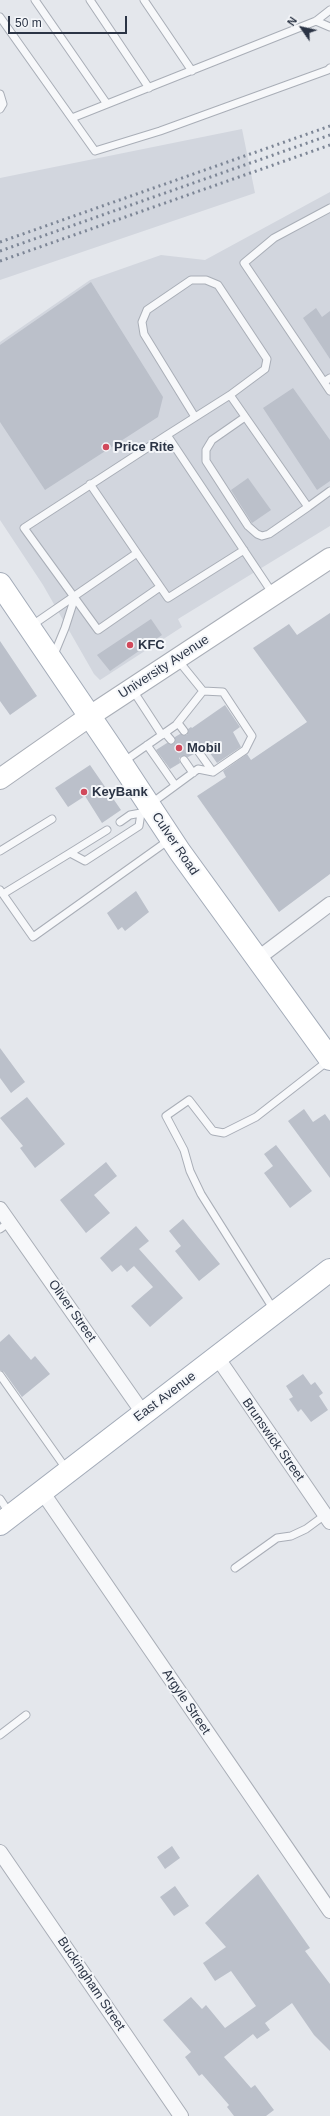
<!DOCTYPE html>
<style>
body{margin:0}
#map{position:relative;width:330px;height:2116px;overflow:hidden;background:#e4e7ec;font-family:Helvetica,sans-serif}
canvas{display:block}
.north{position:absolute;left:282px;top:8px;width:40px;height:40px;-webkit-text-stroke:3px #f4f6f9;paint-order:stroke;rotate:304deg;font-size:11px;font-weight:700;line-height:16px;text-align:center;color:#2b3445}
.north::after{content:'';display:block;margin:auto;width:14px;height:18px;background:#2b3445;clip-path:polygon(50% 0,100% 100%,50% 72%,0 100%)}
.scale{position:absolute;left:8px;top:16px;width:119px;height:18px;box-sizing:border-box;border:2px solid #2b3445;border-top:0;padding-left:5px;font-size:12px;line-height:14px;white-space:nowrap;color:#2b3445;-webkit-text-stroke:3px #f4f6f9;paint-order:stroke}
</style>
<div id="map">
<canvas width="330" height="2116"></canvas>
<div class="north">N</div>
<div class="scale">50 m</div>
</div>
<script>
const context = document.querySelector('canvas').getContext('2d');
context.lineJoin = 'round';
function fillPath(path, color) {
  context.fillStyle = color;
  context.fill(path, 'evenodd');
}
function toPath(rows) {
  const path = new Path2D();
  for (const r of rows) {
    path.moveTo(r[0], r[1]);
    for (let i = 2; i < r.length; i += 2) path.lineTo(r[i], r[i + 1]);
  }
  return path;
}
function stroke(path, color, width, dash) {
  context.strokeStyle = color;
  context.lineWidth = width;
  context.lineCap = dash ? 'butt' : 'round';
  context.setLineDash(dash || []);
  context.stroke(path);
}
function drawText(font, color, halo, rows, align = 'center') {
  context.font = font + ' Helvetica,sans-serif';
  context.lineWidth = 4;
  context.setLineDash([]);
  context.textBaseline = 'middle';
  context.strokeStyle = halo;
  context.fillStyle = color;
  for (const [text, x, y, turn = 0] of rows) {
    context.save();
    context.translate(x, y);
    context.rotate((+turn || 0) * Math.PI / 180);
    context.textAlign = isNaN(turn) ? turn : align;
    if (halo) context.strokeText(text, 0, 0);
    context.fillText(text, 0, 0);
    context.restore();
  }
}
fillPath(toPath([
 [242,129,255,193,0,280,0,178],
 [330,192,330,526,178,619,182,627,100,680,94,674,43,585,0,520,0,342,90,280,161,255,205,260]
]), '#d2d6de');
fillPath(toPath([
 [91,282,163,397,158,417,45,490,0,422,0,345],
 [316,308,322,317,330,311,330,359,303,318],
 [293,388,330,440,330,481,317,490,263,408],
 [248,478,271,510,252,523,231,490],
 [330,613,330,874,279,912,197,796,226,777,223,771,247,754,251,760,307,722,253,648,289,624,297,635],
 [151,619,162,635,110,671,97,655],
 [0,641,37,696,10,715,0,701],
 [225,705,240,727,233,732,241,747,217,763,205,746,202,748,197,746,193,749,194,754,188,757,182,756,179,758,180,763,170,769,156,750,167,743,174,744,175,737,180,734,187,735,188,729,191,727,192,728],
 [90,765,121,810,102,823,85,796,68,807,55,788],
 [136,891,149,912,125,931,122,927,118,930,107,913],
 [0,1048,25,1082,11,1093,0,1078],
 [27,1097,65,1144,35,1168,20,1148,23,1146,0,1118],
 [304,1109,313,1122,325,1114,330,1121,330,1178,288,1121],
 [276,1145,312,1191,290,1208,264,1173,273,1166,264,1154],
 [106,1162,117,1176,94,1195,110,1213,86,1233,60,1200],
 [183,1219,220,1264,199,1281,175,1251,181,1246,169,1231],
 [136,1226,149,1241,139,1249,183,1298,150,1327,131,1306,153,1287,134,1266,127,1272,121,1265,112,1272,100,1258],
 [9,1334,31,1360,35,1356,50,1374,22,1397,4,1372,0,1370,0,1342],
 [303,1374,311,1385,315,1382,323,1393,319,1396,328,1410,311,1422,301,1409,298,1412,289,1399,293,1397,286,1386],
 [172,1846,180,1858,165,1869,157,1857],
 [258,1874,310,1948,305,1951,330,1984,330,2051,314,2035,292,2003,265,2023,270,2030,257,2039,253,2034,224,2057,251,2088,255,2085,274,2110,266,2116,234,2116,227,2107,229,2105,202,2074,199,2076,185,2057,191,2052,163,2020,191,1997,202,2009,206,2005,225,2028,256,2006,231,1971,215,1981,203,1963,226,1947,205,1923],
 [175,1886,189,1906,174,1916,160,1897]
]), '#bbc0ca');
const lane = toPath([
 [35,0,107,104],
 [90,0,149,88],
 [144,0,192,71],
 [0,17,95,151,160,131,328,70,330,68],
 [316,21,330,27],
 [0,94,3,104,0,109],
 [72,118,316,21,330,10],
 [330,378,324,382,330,391],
 [324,382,244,263,274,238,330,208],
 [195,417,144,334,142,322,147,310,191,280,206,280,218,285,267,359,265,369,230,395],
 [245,417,212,440,206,450,206,461,248,526,257,534,262,536,269,534,308,507],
 [167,435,230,395,308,507,330,491],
 [90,484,137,553],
 [160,587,98,630,24,528,167,435,273,594],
 [31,626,137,553,168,598,244,550],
 [53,657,65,628,75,597],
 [132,689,162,735],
 [178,723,184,731],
 [165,733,171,740],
 [147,745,175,785],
 [198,751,213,772],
 [184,760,193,773],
 [123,762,176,725,203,691],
 [120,822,130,815,141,813],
 [0,851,52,819],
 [70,853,107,830],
 [0,890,33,937,169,840],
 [3,894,70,853,85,861,139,826,141,813,149,805,198,769,213,772,245,750,252,736,223,692,203,691,177,659],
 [0,1229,10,1222],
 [274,1310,201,1194,190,1171,184,1150,166,1116,189,1100,213,1131,224,1133,256,1117,329,1060],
 [0,1375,67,1470],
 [0,1499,10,1514],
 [235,1568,277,1538,291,1536,306,1529,325,1515],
 [0,1735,26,1715]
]);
const street = toPath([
 [257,959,330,904],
 [0,1209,143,1413],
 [217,1357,330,1522],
 [43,1493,330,1911],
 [0,1852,181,2116]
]);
const secondary = toPath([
 [0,779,90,716,330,558]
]);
const primary = toPath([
 [0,584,112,749,180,852,330,1059],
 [0,1524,330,1270]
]);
stroke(lane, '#a9aeb7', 9);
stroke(street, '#a9aeb7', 16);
stroke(secondary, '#a9aeb7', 22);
stroke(primary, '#a3abb8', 24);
stroke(lane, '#f7f8fa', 7);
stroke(street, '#f7f8fa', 14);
stroke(secondary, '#fff', 20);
stroke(primary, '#fff', 22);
stroke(toPath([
 [0,242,330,126],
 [0,251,330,135],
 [0,261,330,145]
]), '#7d8696', 3, [2, 4]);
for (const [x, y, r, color] of [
 [106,447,4,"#d1495b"],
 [130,645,4,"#d1495b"],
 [179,748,4,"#d1495b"],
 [84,792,4,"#d1495b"]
]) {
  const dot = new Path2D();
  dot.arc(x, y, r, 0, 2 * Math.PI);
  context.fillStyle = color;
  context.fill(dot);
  stroke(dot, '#f4f6f9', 1.5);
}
drawText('bold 13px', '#2b3445', '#f4f6f9', [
 ["Price Rite",114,447],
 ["KFC",138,645],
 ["Mobil",187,748],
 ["KeyBank",92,792]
], 'left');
drawText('13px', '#2b3445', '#f4f6f9', [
 ["University Avenue",164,667,-33],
 ["Culver Road",175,844,56],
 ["Oliver Street",72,1311,55],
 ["East Avenue",165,1397,-37],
 ["Brunswick Street",273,1440,55],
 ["Argyle Street",186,1702,56],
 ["Buckingham Street",91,1984,56]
]);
</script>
